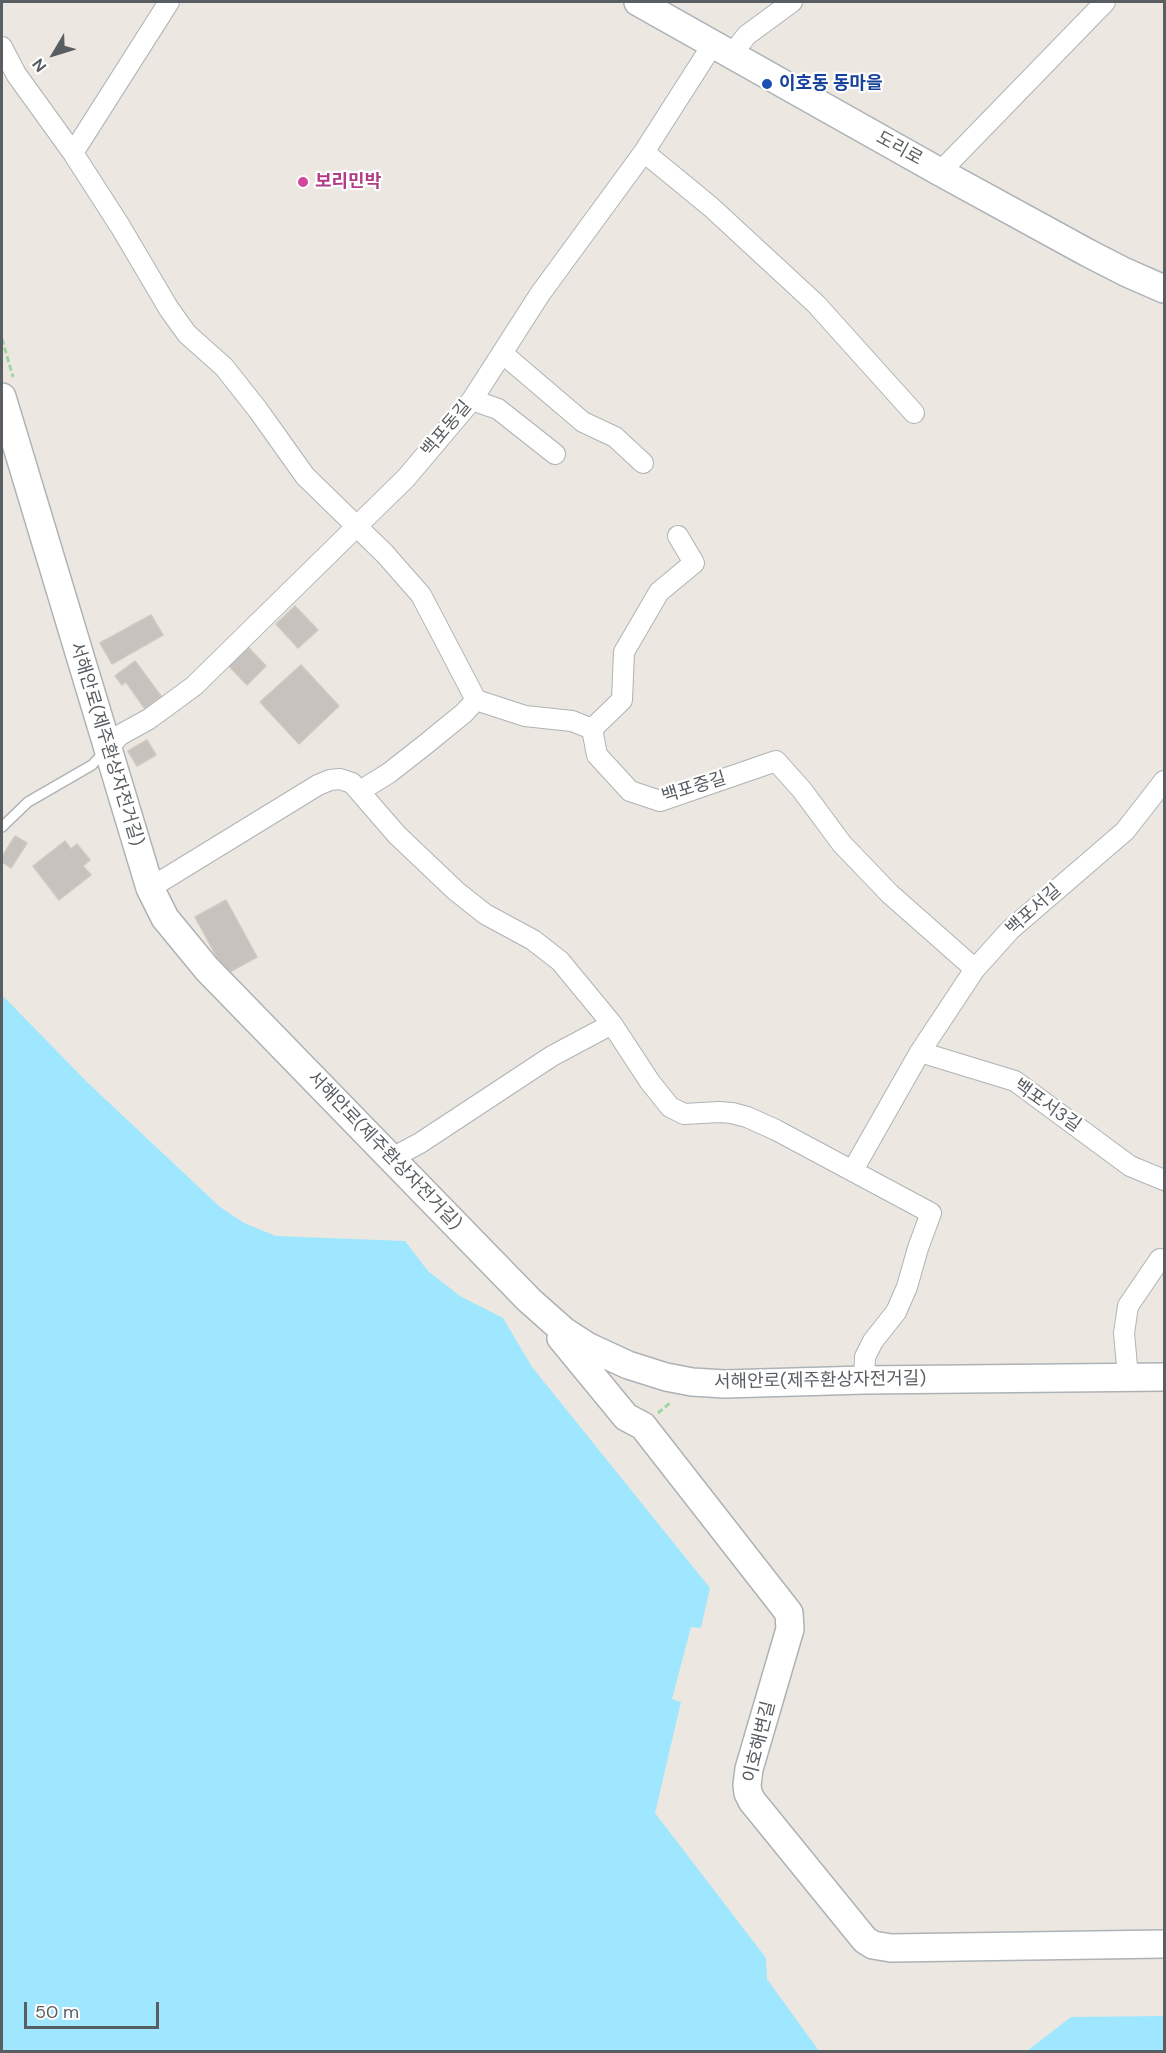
<!DOCTYPE html>
<meta charset="utf-8">
<style>
body{margin:0}
#map{position:relative;width:1166px;height:2053px;overflow:hidden;background:#ece7e0;font-family:"DM Sans",sans-serif}
canvas{display:block}
.frame{position:absolute;inset:0;border:3px solid #595e62;pointer-events:none}
.north{position:absolute;left:24px;top:24px;width:60px;height:60px;-webkit-text-stroke:4px #fff;paint-order:stroke;rotate:232deg;font-size:16px;font-weight:700;line-height:24px;text-align:center;color:#595e62}
.north::after{content:'';display:block;margin:auto;width:21px;height:27px;background:#595e62;clip-path:polygon(50% 0,100% 100%,50% 72%,0 100%)}
.scale{position:absolute;left:24px;top:2002px;width:135px;height:27px;box-sizing:border-box;border:3px solid #595e62;border-top:0;padding-left:8px;font-size:18px;line-height:21px;white-space:nowrap;color:#595e62;-webkit-text-stroke:4px #fff;paint-order:stroke}
</style>
<div id="map">
<canvas width="1166" height="2053"></canvas>
<div class="frame"></div>
<div class="north">N</div>
<div class="scale">50 m</div>
</div>
<script>
const context = document.querySelector('canvas').getContext('2d');
context.lineJoin = 'round';
function fillPath(path, color) {
  context.fillStyle = color;
  context.fill(path, 'evenodd');
}
function toPath(rows) {
  const path = new Path2D();
  for (const r of rows) {
    path.moveTo(r[0], r[1]);
    for (let i = 2; i < r.length; i += 2) path.lineTo(r[i], r[i + 1]);
  }
  return path;
}
function stroke(path, color, width, dash) {
  context.strokeStyle = color;
  context.lineWidth = width;
  context.lineCap = dash ? 'butt' : 'round';
  context.setLineDash(dash || []);
  context.stroke(path);
}
function drawText(font, color, halo, rows, align = 'center') {
  context.font = font + ' "DM Sans","Noto Sans KR",sans-serif';
  context.lineWidth = 4.5;
  context.setLineDash([]);
  context.textBaseline = 'middle';
  context.strokeStyle = halo;
  context.fillStyle = color;
  for (const [text, x, y, turn = 0] of rows) {
    context.save();
    context.translate(x, y);
    context.rotate((+turn || 0) * Math.PI / 180);
    context.textAlign = isNaN(turn) ? turn : align;
    if (halo) context.strokeText(text, 0, 0);
    context.fillText(text, 0, 0);
    context.restore();
  }
}
fillPath(toPath([
 [2,995,87,1082,220,1207,244,1223,276,1236,405,1241,428,1271,460,1296,503,1318,532,1367,710,1588,701,1628,691,1627,672,1699,681,1702,655,1813,766,1958,767,1979,819,2051,2,2051],
 [1164,2016,1164,2051,996,2051,1027,2051,1071,2017]
]), '#9ee7ff');
const building = toPath([
 [295,606,318,630,298,648,276,624,295,606],
 [151,615,163,635,112,664,100,643,151,615],
 [245,644,266,666,247,685,226,663,245,644],
 [135,661,161,696,145,709,126,682,122,685,115,676,135,661],
 [301,665,339,706,299,744,260,702,301,665],
 [147,740,156,755,137,766,128,751,147,740],
 [15,836,27,843,11,868,2,862,2,857,15,836],
 [65,841,71,849,77,844,90,860,83,866,91,875,59,900,33,866,65,841],
 [226,900,257,957,226,974,195,917,226,900]
]);
fillPath(building, '#c7c2be');
stroke(building, '#d1c8bf', 1.5);
const lane = toPath([
 [2,827,28,802,92,765,106,750]
]);
const street = toPath([
 [2,47,16,74,73,153,120,226,169,309,187,334,224,367,258,410,305,476,385,554,421,595,476,700],
 [731,55,747,35,792,2],
 [644,152,711,207,816,304,914,413],
 [73,153,169,2],
 [940,172,1105,2],
 [502,353,583,422,615,437,643,463],
 [472,400,498,409,555,454],
 [592,729,622,700,624,652,659,592,694,563,678,536],
 [107,749,120,735,149,719,194,686,406,478,472,400,540,294,644,152,713,44],
 [360,791,389,773,426,744,464,713,476,700,525,716,572,721,592,729,597,755,630,791,660,801,776,761,802,790,842,844,890,894,975,969],
 [150,888,318,785,330,780,340,779,352,783,397,835,456,891,485,914,533,940,560,961,612,1024,650,1082,670,1107,684,1114,719,1112,732,1113,747,1117,776,1130,931,1213,918,1248,907,1287,896,1312,873,1341,865,1357,864,1380],
 [920,1052,1015,1081,1130,1166,1164,1180],
 [392,1158,420,1143,552,1056,612,1024],
 [853,1170,920,1052,975,969,1010,930,1125,831,1164,781],
 [1128,1377,1124,1333,1128,1306,1160,1259]
]);
const secondary = toPath([
 [638,2,940,172,1088,253,1125,272,1164,289],
 [2,397,150,888,165,918,207,969,529,1300,564,1331,587,1346,628,1365,666,1377,692,1382,725,1384,864,1380,1164,1377],
 [561,1338,626,1417,643,1426,789,1613,790,1629,749,1769,747,1785,748,1793,752,1801,865,1940,873,1945,891,1948,1164,1944]
]);
stroke(lane, '#aeb3b6', 12);
stroke(street, '#aeb3b6', 22);
stroke(secondary, '#adb2b6', 30);
stroke(toPath([
 [2,339,13,377],
 [658,1413,671,1402]
]), '#9fd6a3', 3, [6, 3]);
stroke(lane, '#fff', 9);
stroke(street, '#fff', 20);
stroke(secondary, '#fff', 27);
for (const [x, y, r, color] of [
 [767,84,6,"#1a4fb4"],
 [303,182,6,"#d1479c"]
]) {
  const dot = new Path2D();
  dot.arc(x, y, r, 0, 2 * Math.PI);
  context.fillStyle = color;
  context.fill(dot);
  stroke(dot, '#fff', 2);
}
drawText('bold 18px', '#164399', '#fff', [
 ["이호동 동마을",779,84]
], 'left');
drawText('18px', '#595e62', '#fff', [
 ["도리로",899,149,29],
 ["백포동길",447,429,-50],
 ["서해안로(제주환상자전거길)",106,744,73],
 ["백포중길",694,788,-17],
 ["백포서길",1034,910,-42],
 ["백포서3길",1047,1106,35],
 ["서해안로(제주환상자전거길)",384,1151,46],
 ["서해안로(제주환상자전거길)",820,1381,-1],
 ["이호해변길",760,1742,-76]
]);
drawText('bold 18px', '#b23c85', '#fff', [
 ["보리민박",315,182]
], 'left');
</script>
